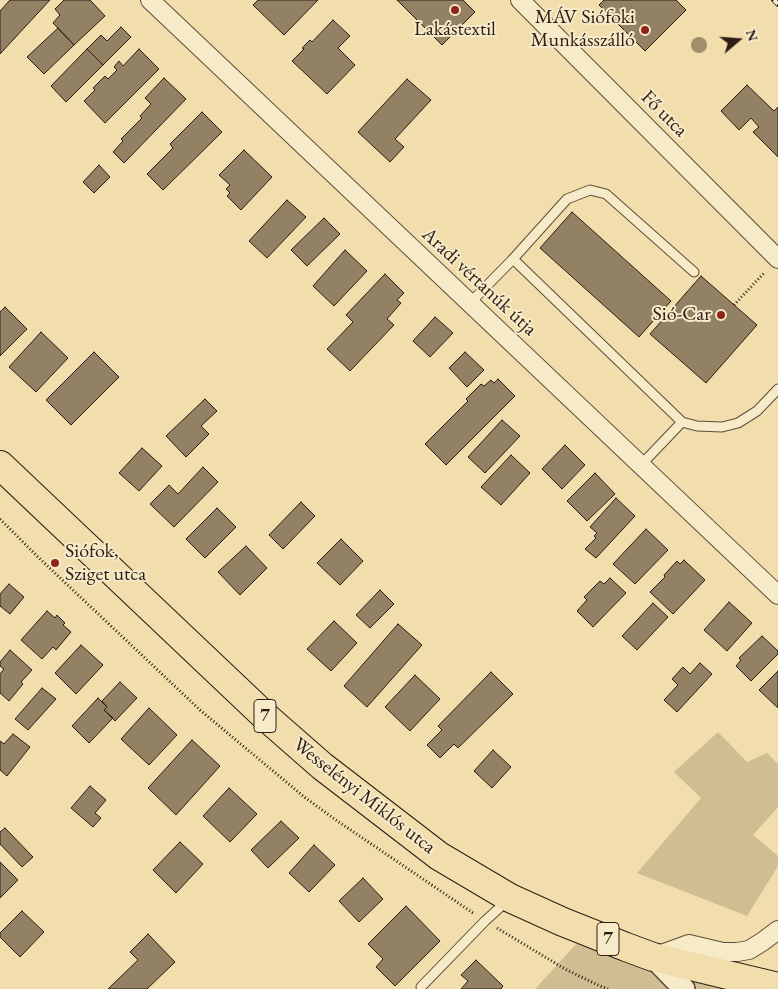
<!DOCTYPE html>
<meta charset="utf-8">
<style>
body{margin:0}
#map{position:relative;width:778px;height:989px;overflow:hidden;background:#f2deac;font-family:"EB Garamond",serif}
canvas{display:block}
.north{position:absolute;left:713px;top:15px;width:50px;height:50px;-webkit-text-stroke:4px #f7eac9;paint-order:stroke;rotate:72deg;font-size:14px;font-weight:700;line-height:20px;text-align:center;color:#2c1c14}
.north::after{content:'';display:block;margin:auto;width:18px;height:22px;background:#2c1c14;clip-path:polygon(50% 0,100% 100%,50% 72%,0 100%)}
</style>
<div id="map">
<canvas width="778" height="989"></canvas>
<div class="north">N</div>
</div>
<script>
const context = document.querySelector('canvas').getContext('2d');
context.lineJoin = 'round';
function fillPath(path, color) {
  context.fillStyle = color;
  context.fill(path, 'evenodd');
}
function toPath(rows) {
  const path = new Path2D();
  for (const r of rows) {
    path.moveTo(r[0], r[1]);
    for (let i = 2; i < r.length; i += 2) path.lineTo(r[i], r[i + 1]);
  }
  return path;
}
function stroke(path, color, width, dash) {
  context.strokeStyle = color;
  context.lineWidth = width;
  context.lineCap = dash ? 'butt' : 'round';
  context.setLineDash(dash || []);
  context.stroke(path);
}
function drawText(font, color, halo, rows, align = 'center') {
  context.font = font + ' "EB Garamond",serif';
  context.lineWidth = 4;
  context.setLineDash([]);
  context.textBaseline = 'middle';
  context.strokeStyle = halo;
  context.fillStyle = color;
  for (const [text, x, y, turn = 0] of rows) {
    context.save();
    context.translate(x, y);
    context.rotate((+turn || 0) * Math.PI / 180);
    context.textAlign = isNaN(turn) ? turn : align;
    if (halo) context.strokeText(text, 0, 0);
    context.fillText(text, 0, 0);
    context.restore();
  }
}
fillPath(toPath([
 [718,732,747,762,767,753,778,764,778,807,753,835,778,856,778,866,747,916,637,873,701,798,674,772],
 [578,942,735,989,535,989]
]), '#d0bd92');
const building = toPath([
 [10,0,50,0,0,54,0,11,10,0],
 [64,0,90,0,105,16,74,45,53,23,60,15,55,9,64,0],
 [258,0,318,0,284,35,253,5,258,0],
 [397,0,463,0,475,12,442,45,397,0],
 [604,0,676,0,686,10,645,51,599,5,604,0],
 [333,20,350,36,338,48,355,65,327,94,292,61,304,49,302,48,310,40,312,42,333,20],
 [121,27,131,37,103,65,87,49,101,35,107,41,121,27],
 [58,28,74,45,44,74,27,57,58,28],
 [87,49,103,65,66,102,51,86,87,49],
 [139,49,159,69,105,123,84,101,95,90,93,88,105,76,108,79,117,70,114,67,119,61,123,66,139,49],
 [164,78,186,99,124,163,113,152,123,141,121,139,142,118,140,116,151,104,145,98,164,78],
 [407,79,431,100,395,139,404,147,390,162,358,132,407,79],
 [747,85,774,111,778,107,778,157,753,132,759,127,751,118,739,130,721,111,747,85],
 [202,112,222,132,163,190,147,174,173,148,170,144,202,112],
 [244,150,272,177,241,210,227,196,230,193,226,189,230,185,219,175,244,150],
 [99,165,110,177,94,193,83,182,99,165],
 [287,200,306,217,267,258,249,241,287,200],
 [572,212,671,301,639,337,540,248,572,212],
 [324,218,340,234,307,266,291,250,324,218],
 [345,250,367,271,334,306,313,286,345,250],
 [385,274,404,293,397,300,401,303,387,319,394,325,350,371,327,349,353,322,346,315,385,274],
 [701,276,757,325,706,383,650,334,701,276],
 [5,307,27,329,0,356,0,312,5,307],
 [435,317,453,333,430,357,413,341,435,317],
 [41,332,68,358,36,392,9,367,41,332],
 [94,352,119,377,71,425,46,400,94,352],
 [465,352,484,370,467,387,449,368,465,352],
 [498,379,515,396,446,465,425,444,468,401,466,399,481,384,484,386,491,380,494,383,498,379],
 [205,399,217,411,201,426,209,434,186,457,166,436,205,399],
 [502,420,520,436,485,473,468,457,502,420],
 [565,445,585,465,562,489,542,469,565,445],
 [142,448,162,466,139,491,119,473,142,448],
 [511,455,530,473,501,505,481,487,511,455],
 [203,467,218,482,174,527,150,504,169,485,178,494,203,467],
 [595,473,615,494,587,521,567,501,595,473],
 [616,498,635,516,596,558,585,549,596,538,594,536,597,533,590,527,616,498],
 [301,502,315,516,283,549,269,535,301,502],
 [217,508,236,527,205,558,186,539,217,508],
 [646,529,668,550,635,584,613,564,646,529],
 [341,539,363,561,340,585,317,563,341,539],
 [246,546,267,568,240,595,218,572,246,546],
 [684,560,705,580,673,614,650,592,665,577,664,575,677,561,680,564,684,560],
 [610,578,626,593,593,627,577,611,587,600,584,597,600,581,604,584,610,578],
 [9,584,24,597,10,614,0,606,0,594,9,584],
 [380,590,394,604,370,628,356,615,380,590],
 [729,602,752,623,727,651,704,630,729,602],
 [653,603,668,617,637,650,622,636,653,603],
 [47,611,55,618,57,615,65,623,63,625,71,632,56,650,53,647,42,659,21,640,47,611],
 [334,621,357,643,331,671,307,649,334,621],
 [398,624,422,645,367,707,344,686,398,624],
 [762,636,778,651,778,654,751,681,736,666,741,660,739,658,762,636],
 [81,645,103,665,76,694,55,673,81,645],
 [10,650,32,670,21,682,23,684,9,701,0,693,0,674,4,669,0,666,0,662,10,650],
 [700,663,712,674,677,712,664,700,678,685,672,679,683,667,690,674,700,663],
 [778,671,778,708,759,690,778,671],
 [491,672,513,694,458,748,454,744,440,758,427,745,442,730,438,726,491,672],
 [415,675,440,699,410,731,385,707,415,675],
 [120,682,137,698,115,721,104,710,107,707,102,701,120,682],
 [42,688,56,699,28,730,15,719,42,688],
 [98,698,107,707,104,710,113,718,89,743,72,726,98,698],
 [149,708,177,735,149,765,121,739,149,708],
 [13,734,30,747,7,776,0,770,0,741,4,744,13,734],
 [192,740,220,766,176,815,148,788,192,740],
 [493,750,511,767,492,788,474,771,493,750],
 [90,786,106,800,95,813,101,818,93,827,71,808,90,786],
 [229,788,257,814,230,842,203,816,229,788],
 [281,821,299,838,268,868,251,850,281,821],
 [5,828,33,857,22,867,0,844,0,832,5,828],
 [180,842,203,864,176,893,153,870,180,842],
 [314,845,335,865,309,892,289,873,314,845],
 [0,862,18,880,0,898,0,862],
 [363,878,383,899,359,922,339,901,363,878],
 [406,906,440,941,395,986,376,967,383,959,368,944,406,906],
 [22,911,44,932,20,957,0,937,0,933,22,911],
 [148,934,175,962,147,989,108,989,138,960,130,952,148,934],
 [476,960,503,986,501,989,461,989,468,981,461,975,476,960]
]);
fillPath(building, '#938163');
stroke(building, '#2c1c14', 1);
const service = toPath([
 [694,272,606,194,590,190,567,199,513,259,682,422,697,426,722,427,738,423,757,411,778,389],
 [470,303,513,259],
 [641,465,682,422],
 [421,987,485,921,508,900]
]);
const minor = toPath([
 [150,0,778,595],
 [520,0,778,259],
 [656,956,689,944,723,952,737,952,749,950,762,942,778,930]
]);
const tertiary = toPath([
 [653,957,684,989]
]);
const primary = toPath([
 [0,465,266,717,322,766,439,856,510,898,563,922,626,947,653,957,778,987]
]);
stroke(service, '#5e4c3a', 11);
stroke(minor, '#5e4c3a', 20);
stroke(tertiary, '#5e4c3a', 24);
stroke(primary, '#2c1c14', 30);
stroke(toPath([
 [734,305,765,272],
 [0,519,39,558,200,710,303,796,333,818,473,913],
 [497,928,565,969,600,986,608,989]
]), '#2c1c14', 3, [1, 2.5]);
stroke(service, '#f7eac9', 9);
stroke(minor, '#f7eac9', 18);
stroke(tertiary, '#f7eac9', 21);
stroke(primary, '#f2deac', 28);
const rail = toPath([
 [774,0,778,4]
]);
stroke(rail, '#2c1c14', 5.5);
stroke(rail, '#f7eac9', 4, [11]);
context.fillStyle = '#a08e6d';
for (const [x, y] of [
 [699,45]
]) {
  context.beginPath();
  context.arc(x, y, 8, 0, 2 * Math.PI);
  context.fill();
}
for (const [x, y, r, color] of [
 [455,10,5,"#8f2418"],
 [645,30,5,"#8f2418"],
 [721,315,5,"#8f2418"],
 [55,563,5,"#8f2418"]
]) {
  const dot = new Path2D();
  dot.arc(x, y, r, 0, 2 * Math.PI);
  context.fillStyle = color;
  context.fill(dot);
  stroke(dot, '#f7eac9', 2);
}
for (const [x, y, w] of [
 [265,716,22],
 [608,939,22]
]) {
  const box = new Path2D();
  box.roundRect(x - w / 2, y - 16.5, w, 33, 4);
  context.fillStyle = '#f7eac9';
  context.fill(box);
  stroke(box, '#2c1c14', 1);
}
drawText('bold 19px', '#2c1c14', null, [
 ["7",265,716],
 ["7",608,939]
]);
drawText('20px', '#2c1c14', '#f7eac9', [
 ["MÁV Siófoki",635,18],
 ["Munkásszálló",635,41],
 ["Lakástextil",455,30,"center"],
 ["Sió-Car",711,315],
 ["Siófok,",65,552,"left"],
 ["Sziget utca",65,575,"left"]
], 'right');
drawText('20px', '#2c1c14', '#f7eac9', [
 ["Fő utca",664,114,45],
 ["Aradi vértanúk útja",479,282,43],
 ["Wesselényi Miklós utca",364,796,38]
]);
</script>
